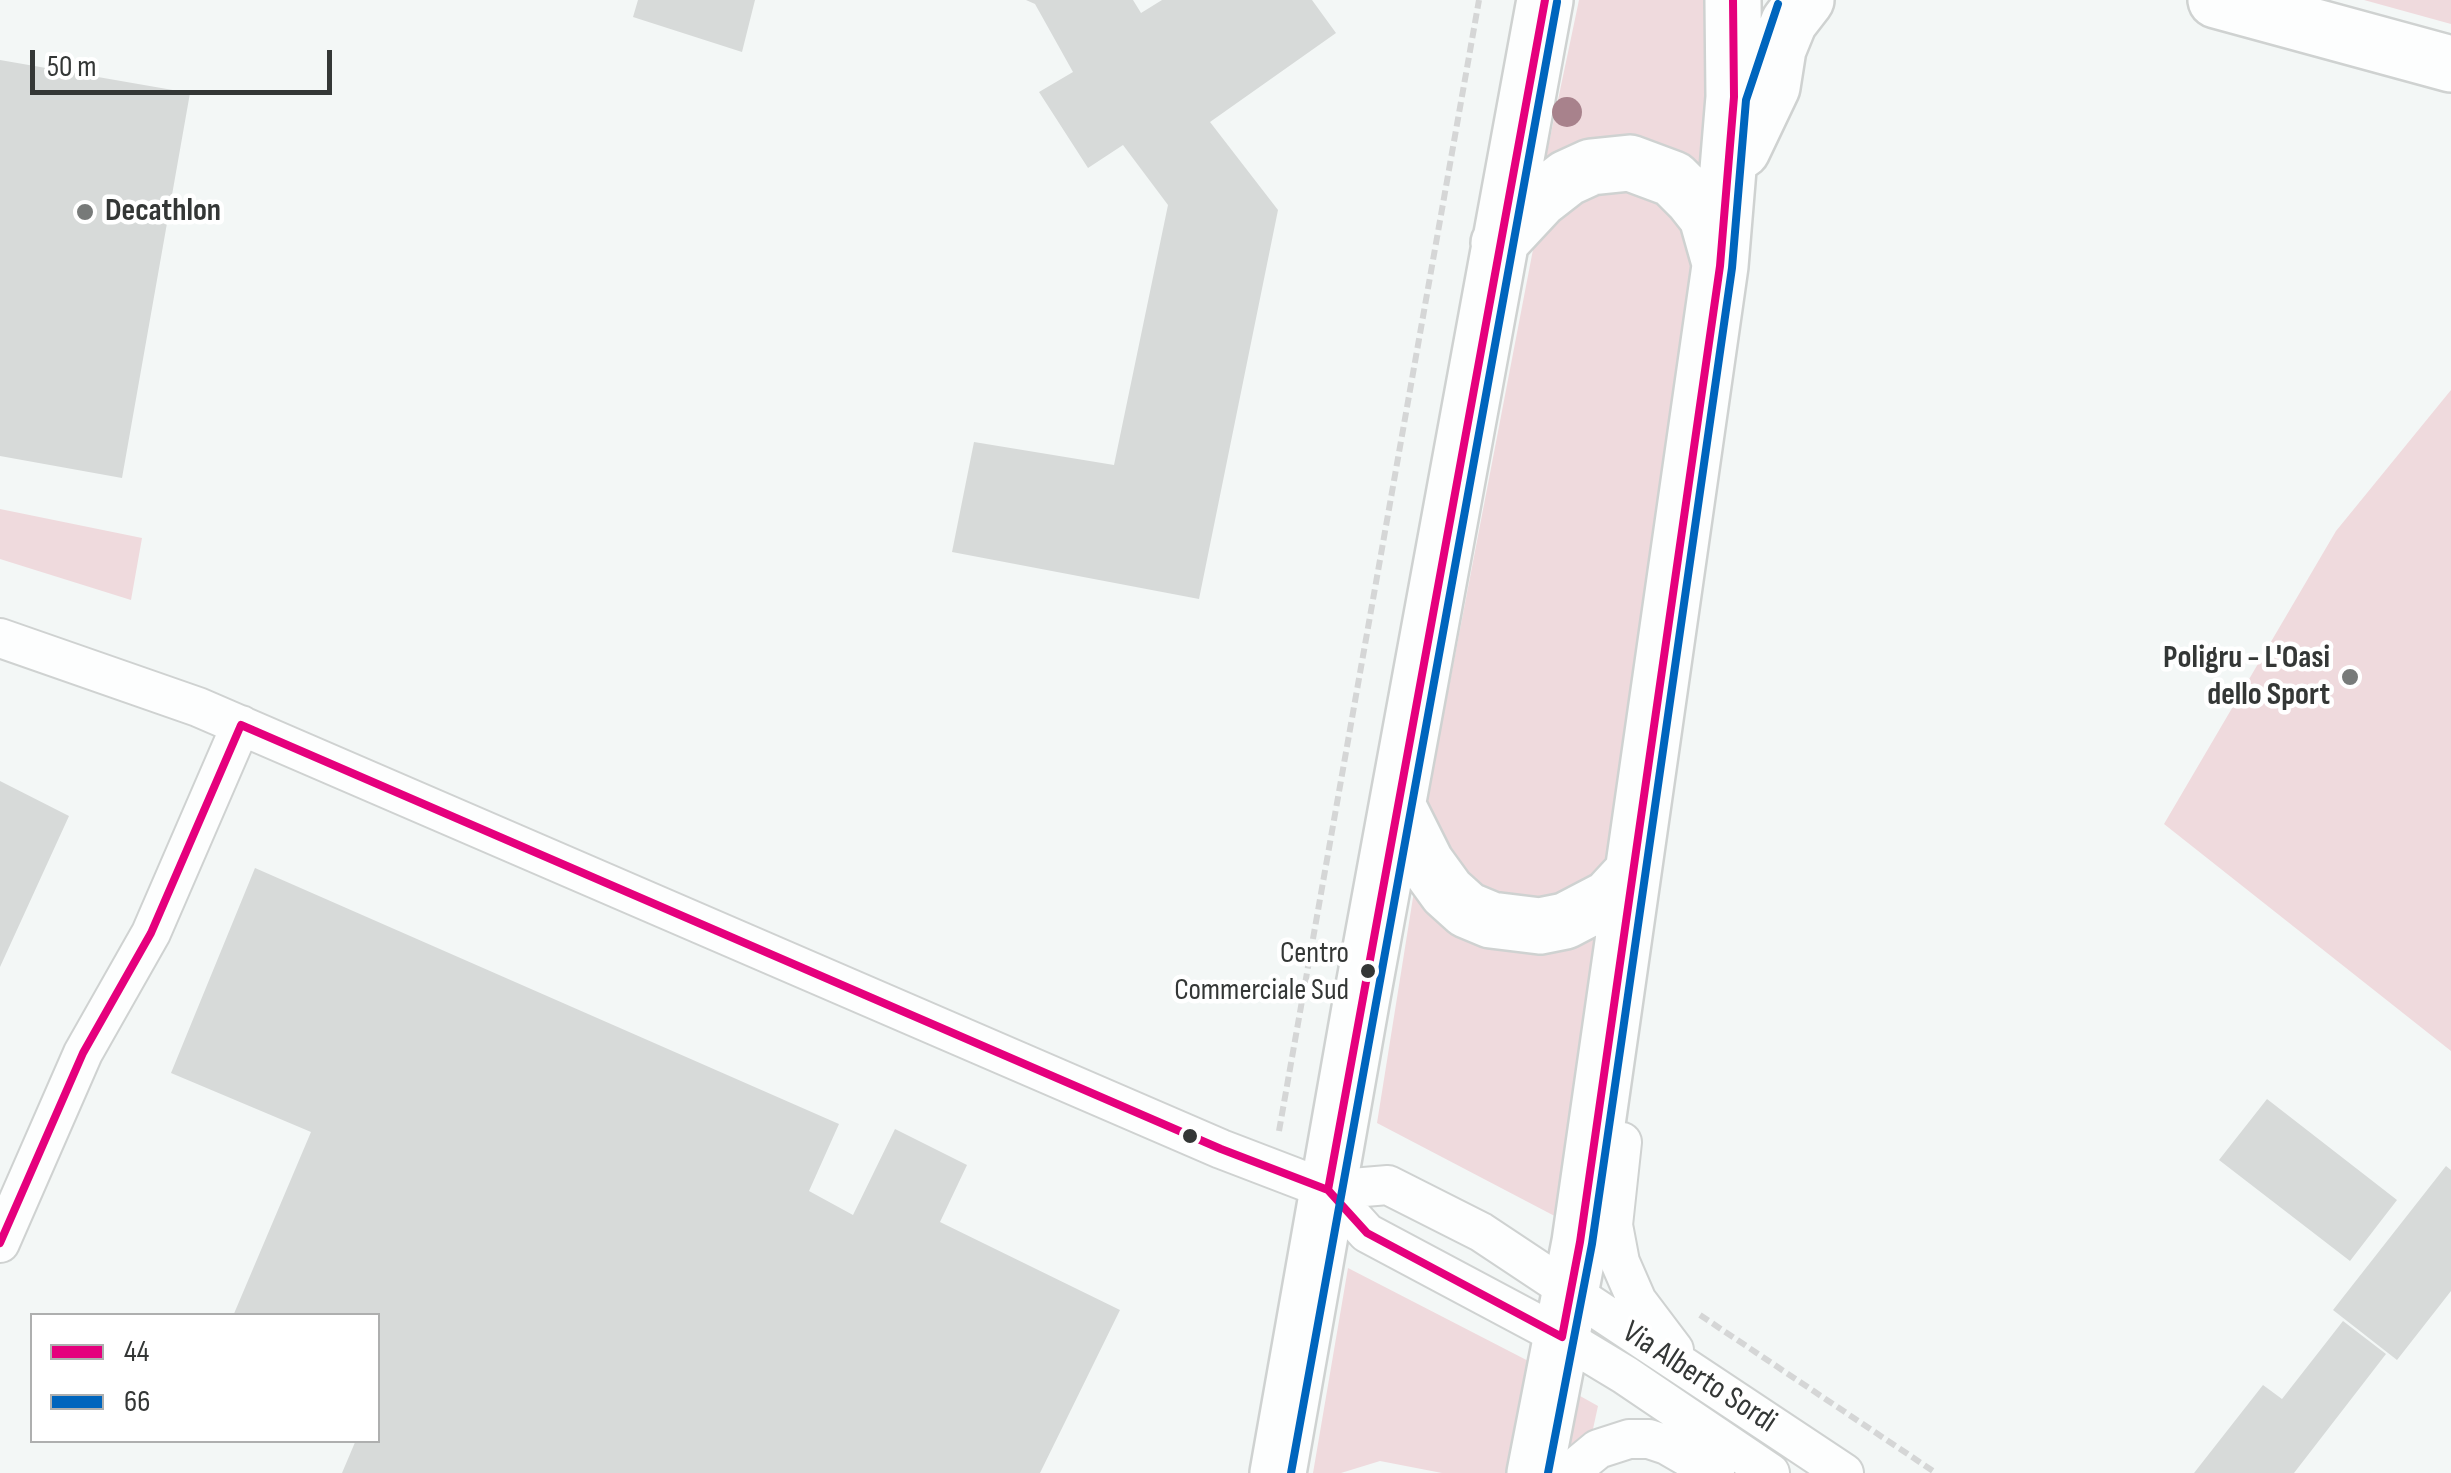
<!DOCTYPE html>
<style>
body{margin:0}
#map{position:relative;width:2451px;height:1473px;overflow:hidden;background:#f3f7f6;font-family:"Sofia Sans Condensed",sans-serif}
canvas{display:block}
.legend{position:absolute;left:30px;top:1313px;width:350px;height:130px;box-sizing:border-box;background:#fff;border:2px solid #aeafaf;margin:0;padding:12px 18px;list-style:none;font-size:30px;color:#343736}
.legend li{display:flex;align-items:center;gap:20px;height:50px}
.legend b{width:50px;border:2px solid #aeafaf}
.scale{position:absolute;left:30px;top:50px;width:302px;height:45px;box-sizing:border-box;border:5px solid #343736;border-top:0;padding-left:12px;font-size:30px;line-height:35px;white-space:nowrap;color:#343736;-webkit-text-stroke:8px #fff;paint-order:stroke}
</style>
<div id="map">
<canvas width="2451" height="1473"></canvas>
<ul class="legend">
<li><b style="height:12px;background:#e5007d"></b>44</li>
<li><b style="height:12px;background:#0065bd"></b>66</li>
</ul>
<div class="scale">50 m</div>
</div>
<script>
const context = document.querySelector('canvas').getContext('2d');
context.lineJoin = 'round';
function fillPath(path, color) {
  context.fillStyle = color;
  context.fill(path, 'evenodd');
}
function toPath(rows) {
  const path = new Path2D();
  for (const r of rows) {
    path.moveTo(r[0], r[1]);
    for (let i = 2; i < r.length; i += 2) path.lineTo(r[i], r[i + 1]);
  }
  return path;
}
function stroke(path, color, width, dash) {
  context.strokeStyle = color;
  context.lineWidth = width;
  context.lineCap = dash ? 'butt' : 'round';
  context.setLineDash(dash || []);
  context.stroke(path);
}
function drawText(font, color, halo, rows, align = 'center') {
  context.font = font + ' "Sofia Sans Condensed",sans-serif';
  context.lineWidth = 9;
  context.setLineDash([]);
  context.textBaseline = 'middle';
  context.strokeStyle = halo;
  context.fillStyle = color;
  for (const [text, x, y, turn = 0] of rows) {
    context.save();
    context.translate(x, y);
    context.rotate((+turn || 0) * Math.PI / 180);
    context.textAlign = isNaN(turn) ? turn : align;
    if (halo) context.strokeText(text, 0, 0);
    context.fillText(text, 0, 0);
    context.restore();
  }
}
fillPath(toPath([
 [1579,0,1711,0,1712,200,1542,176],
 [2364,0,2451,0,2451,24],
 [1576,188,1660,190,1698,237,1623,841,1588,886,1531,905,1473,891,1435,834,1427,801,1536,234],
 [2451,390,2451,1051,2164,824,2336,531],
 [0,509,142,538,131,600,0,559],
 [1415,885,1610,920,1568,1223,1377,1123],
 [1348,1268,1540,1367,1520,1473,1442,1473,1380,1461,1341,1473,1313,1473],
 [1573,1392,1598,1406,1591,1438,1558,1467]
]), '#efdadd');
fillPath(toPath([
 [638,0,755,0,742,52,633,17],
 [1026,0,1133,0,1141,13,1162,0,1312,0,1336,33,1210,122,1278,210,1199,599,952,552,974,442,1114,465,1168,205,1123,145,1088,168,1039,92,1073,72,1035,4],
 [0,60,190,93,122,478,0,456],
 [0,781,69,816,0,967],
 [255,868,839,1124,809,1191,853,1215,895,1129,967,1165,940,1222,1120,1310,1040,1473,342,1473,356,1440,378,1440,378,1316,233,1316,311,1132,171,1073],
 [2267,1099,2397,1200,2350,1261,2219,1160],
 [2446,1166,2451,1170,2451,1291,2397,1360,2333,1310],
 [2343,1321,2386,1354,2294,1473,2194,1473,2263,1385,2282,1399]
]), '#d7dad9');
const street = toPath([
 [0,638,198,707,1221,1149,1328,1190,1388,1185,1481,1232,1844,1473],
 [1622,1142,1613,1225,1620,1262,1637,1301,1674,1350],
 [1328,1190,1367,1233,1562,1337,1625,1375,1770,1473],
 [0,1243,83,1053,151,933,241,725],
 [1569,1473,1598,1449,1629,1439,1649,1439,1667,1445,1715,1473]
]);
const secondary = toPath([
 [2216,0,2451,64],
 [1742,150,1772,87,1778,49,1789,22,1806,0],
 [1499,243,1540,199,1567,178,1591,167,1630,163,1673,179,1692,198,1707,217,1720,263],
 [1398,807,1426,863,1447,892,1467,910,1491,920,1540,926,1565,921,1609,898,1633,872],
 [1278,1473,1362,997,1545,0],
 [1535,1473,1580,1242,1720,266,1734,97,1733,0]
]);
stroke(street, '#cfd2d1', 42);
stroke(secondary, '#cfd2d1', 60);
stroke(toPath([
 [1279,1131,1479,0],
 [1700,1315,1936,1473]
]), '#d5d6d6', 6, [10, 5]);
stroke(street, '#fdfefe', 38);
stroke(secondary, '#fdfefe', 55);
stroke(toPath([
 [241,725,1221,1149,1328,1190,1367,1233,1562,1337,1580,1242,1720,266,1734,97,1733,0],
 [1328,1190,1545,0],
 [0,1243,83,1053,151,933,241,725]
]), '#e5007d', 8);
stroke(toPath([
 [1291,1473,1557,2],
 [1548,1473,1592,1244,1621,1044,1732,268,1746,100,1778,4]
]), '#0065bd', 8);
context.fillStyle = '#a8828c';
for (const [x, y] of [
 [1567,112]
]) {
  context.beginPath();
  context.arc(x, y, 15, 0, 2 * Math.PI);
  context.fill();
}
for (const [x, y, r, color] of [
 [85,212,10,"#777a79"],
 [2350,677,10,"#777a79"],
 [1368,971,9,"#343736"],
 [1190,1136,9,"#343736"]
]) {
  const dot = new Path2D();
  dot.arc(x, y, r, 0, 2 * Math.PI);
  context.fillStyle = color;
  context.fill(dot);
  stroke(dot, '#fff', 4);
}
drawText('30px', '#343736', '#fff', [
 ["Centro",1349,954],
 ["Commerciale Sud",1349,991]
], 'right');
drawText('bold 32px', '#343736', '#fff', [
 ["Decathlon",105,212],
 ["Poligru - L'Oasi",2330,659,"right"],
 ["dello Sport",2330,696,"right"]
], 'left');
drawText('32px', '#343736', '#fff', [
 ["Via Alberto Sordi",1699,1378,33]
]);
</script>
